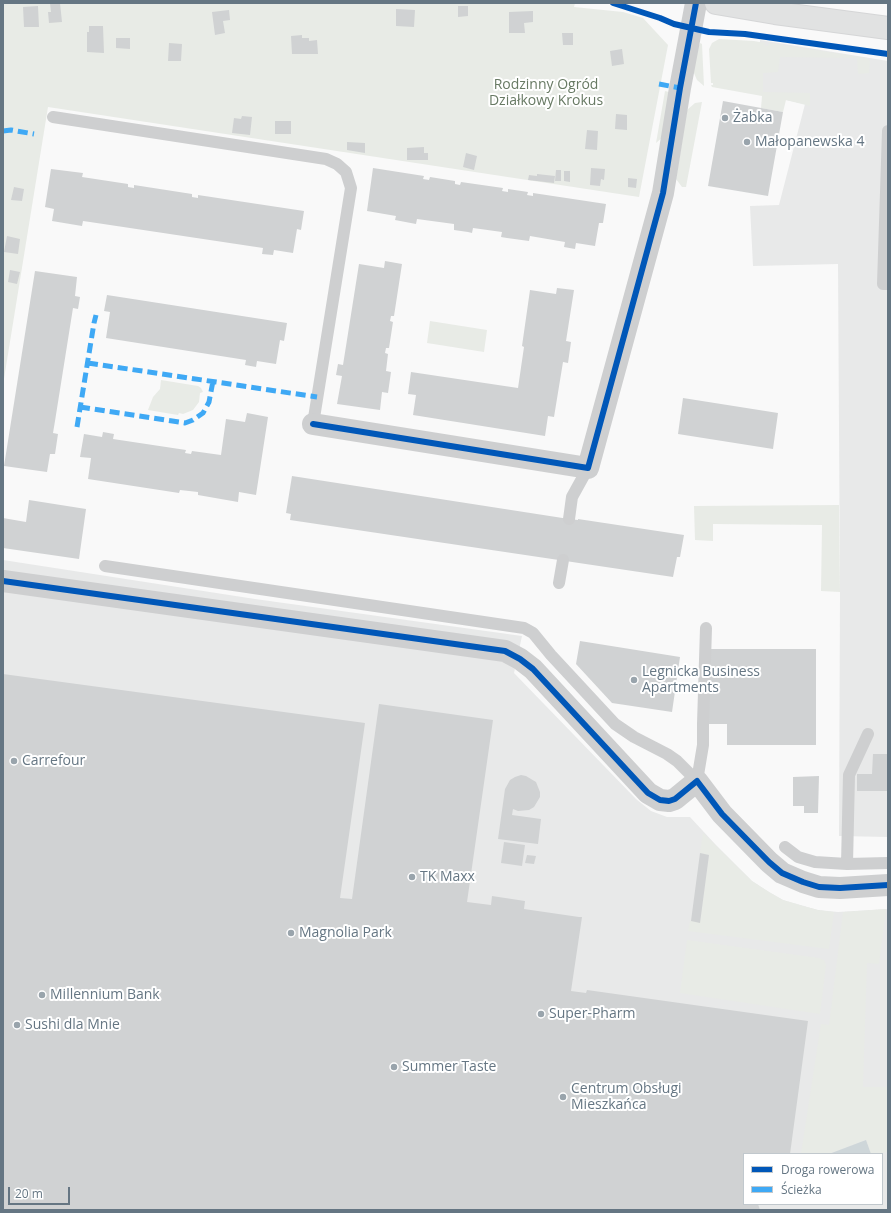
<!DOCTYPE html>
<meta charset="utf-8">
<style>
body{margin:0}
#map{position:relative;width:891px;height:1213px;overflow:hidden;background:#f9f9f9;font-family:"Open Sans",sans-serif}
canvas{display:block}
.frame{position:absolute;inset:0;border:4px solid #657683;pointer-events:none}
.legend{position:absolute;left:743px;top:1153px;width:140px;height:52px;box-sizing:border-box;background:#fff;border:1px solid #c1c8cd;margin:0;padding:5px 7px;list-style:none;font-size:12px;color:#657683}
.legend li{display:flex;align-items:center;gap:8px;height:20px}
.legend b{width:20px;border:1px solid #c1c8cd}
.scale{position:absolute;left:8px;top:1187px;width:62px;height:18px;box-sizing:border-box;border:2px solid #657683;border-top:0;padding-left:5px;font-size:12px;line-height:14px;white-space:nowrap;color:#657683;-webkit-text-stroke:3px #fff;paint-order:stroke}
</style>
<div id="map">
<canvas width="891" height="1213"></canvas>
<div class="frame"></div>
<ul class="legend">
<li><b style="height:5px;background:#0057b8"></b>Droga rowerowa</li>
<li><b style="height:5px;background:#3fa9f5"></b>Ścieżka</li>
</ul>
<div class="scale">20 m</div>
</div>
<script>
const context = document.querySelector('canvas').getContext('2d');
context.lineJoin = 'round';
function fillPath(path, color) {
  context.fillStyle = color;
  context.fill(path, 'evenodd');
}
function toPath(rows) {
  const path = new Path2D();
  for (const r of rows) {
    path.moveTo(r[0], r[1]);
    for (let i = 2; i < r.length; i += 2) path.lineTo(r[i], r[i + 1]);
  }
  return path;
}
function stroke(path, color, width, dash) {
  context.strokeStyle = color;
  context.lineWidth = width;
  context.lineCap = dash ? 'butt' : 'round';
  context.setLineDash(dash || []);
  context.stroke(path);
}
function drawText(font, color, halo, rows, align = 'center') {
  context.font = font + ' "Open Sans",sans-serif';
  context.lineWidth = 4;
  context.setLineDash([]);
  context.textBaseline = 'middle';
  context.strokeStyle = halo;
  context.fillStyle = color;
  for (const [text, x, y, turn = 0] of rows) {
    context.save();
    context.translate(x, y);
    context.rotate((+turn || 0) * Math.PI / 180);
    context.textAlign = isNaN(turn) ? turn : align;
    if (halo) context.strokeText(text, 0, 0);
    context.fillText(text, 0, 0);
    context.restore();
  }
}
fillPath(toPath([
 [760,40,888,61,888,837,839,836,840,592,838,264,753,266,750,206,779,205,805,104,757,94],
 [3,560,255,599,522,636,514,673,636,799,651,811,667,817,690,817,716,845,752,881,769,892,783,900,818,910,838,912,888,909,888,1210,3,1210],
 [744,1154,882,1154,882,1204,744,1204]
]), '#e8e9e9');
fillPath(toPath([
 [3,3,575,3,574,7,623,12,643,18,668,45,639,197,48,107,3,385],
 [719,39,754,41,765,43,764,45,768,46,769,43,867,58,870,61,869,73,858,74,857,58,780,57,778,72,763,73,763,92,810,93,810,106,786,100,783,112,761,108,762,96,712,87,711,85,713,85,713,83,711,83,709,49,712,43],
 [700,43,702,44,704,86,697,80,693,71,698,48],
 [665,91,669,92,664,136,656,143],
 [702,102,686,187,682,187,676,179,687,110,695,103],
 [430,321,487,330,484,352,427,343],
 [161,380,198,386,201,388,203,392,200,393,199,402,193,410,183,414,179,413,178,415,148,410,153,397,160,389],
 [839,505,840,592,821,591,822,525,713,524,713,541,695,540,694,506],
 [703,833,752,881,769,892,783,900,803,906,818,910,834,912,829,949,688,931,690,921,700,922,709,855,700,853],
 [886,909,879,964,867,963,863,1087,888,1087,888,1151,880,1154,871,1154,866,1140,829,1154,824,1153,824,1154,801,1154,821,1024,829,1025,843,912],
 [687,940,819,958,824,960,826,965,820,1014,680,993]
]), '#e8ebe6');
fillPath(toPath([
 [866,1140,871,1154,829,1154]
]), '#ced6d9');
fillPath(toPath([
 [50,3,60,3,62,22,49,23,48,12,51,12],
 [38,6,39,27,24,27,23,7],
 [458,6,468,6,468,16,458,17],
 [396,9,415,10,414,27,396,26],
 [229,10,230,20,223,21,225,33,215,35,212,12],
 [533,11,533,22,524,23,525,33,509,33,509,12],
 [89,26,103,26,104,53,87,52,87,32,89,32],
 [562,33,573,33,573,45,563,45],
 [302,35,302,38,309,38,309,41,317,40,318,54,292,54,291,36],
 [116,38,130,38,130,49,116,48],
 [169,43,182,44,181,61,168,61],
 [622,49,624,64,612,66,610,51],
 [723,101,783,112,768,196,708,186],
 [616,114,627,115,627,130,615,129],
 [242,116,252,117,250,135,232,133,234,118,241,119],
 [275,121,291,121,291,134,275,134],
 [587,130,598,131,597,150,585,149],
 [347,142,365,143,365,153,347,150],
 [424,147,424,153,428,153,428,160,407,160,407,148],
 [466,153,477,156,474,170,463,167],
 [373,168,424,176,423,179,429,180,430,177,455,181,455,184,460,185,461,182,503,188,502,191,508,192,508,189,528,192,527,195,533,196,533,193,606,204,603,223,599,223,595,246,576,243,575,249,564,247,565,242,530,236,529,241,507,238,501,237,502,232,473,228,472,233,468,232,454,230,454,224,417,219,416,224,395,220,396,216,367,211],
 [591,168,605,169,604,180,601,179,600,186,590,185],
 [51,169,83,173,82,177,128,184,128,187,134,188,134,185,192,194,192,197,198,198,198,195,304,211,301,230,297,229,293,253,274,250,273,255,262,254,263,248,90,222,83,221,82,226,52,221,54,209,45,207],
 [556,170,561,170,561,181,555,181],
 [564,171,570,171,570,182,564,181],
 [537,174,555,176,554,183,528,180,529,175,537,176],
 [628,178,637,179,636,188,628,187],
 [14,187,24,189,22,201,11,200],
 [7,236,20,239,18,254,4,252],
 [385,261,402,264,394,316,391,316,390,321,393,322,389,348,386,348,385,353,388,354,386,371,391,372,388,393,382,392,380,410,337,404,342,376,336,375,338,364,343,365,359,264,384,268],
 [10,270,20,272,17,284,8,282],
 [35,271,77,277,75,296,80,297,78,309,73,308,55,421,53,433,58,434,55,454,50,454,47,472,4,466],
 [557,288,574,290,566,341,571,342,568,363,563,362,554,417,548,416,545,436,413,415,416,395,408,394,411,372,518,388,524,347,522,346,530,290,556,294],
 [107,295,287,323,284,341,280,340,276,364,257,361,256,367,245,365,246,360,106,338,110,312,104,311],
 [683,398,778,413,773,449,678,434],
 [247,413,268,417,256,495,239,492,238,502,198,495,198,492,180,490,179,493,88,479,91,458,80,457,84,434,102,437,103,432,114,434,113,439,186,450,185,453,191,454,192,451,221,455,226,419,245,422],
 [292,476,569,519,578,520,578,519,684,535,680,557,677,557,673,577,290,520,291,514,286,513],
 [29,500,86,509,79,559,3,548,3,518,26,522],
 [580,641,680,657,672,712,612,703,576,664],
 [709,649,816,649,816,745,727,745,727,724,709,724],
 [3,674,365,723,340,898,352,899,379,704,493,720,467,902,491,905,492,896,525,901,524,909,579,917,582,917,571,991,586,993,587,990,808,1021,790,1154,744,1154,744,1204,758,1204,760,1210,3,1210],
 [873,754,888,754,888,791,857,791,857,774,872,774],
 [521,775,526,776,536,782,540,792,540,797,534,807,529,810,518,811,513,809,512,815,541,819,538,844,498,839,505,789,510,780,515,777],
 [819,776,818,813,804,813,804,806,793,806,793,777],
 [504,842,525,845,522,866,501,863],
 [700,853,709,855,700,923,691,921],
 [527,855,536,856,534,864,525,863]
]), '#d0d2d3');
const secondary = toPath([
 [716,3,775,13,888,28]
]);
stroke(secondary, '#d5d6d7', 24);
stroke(toPath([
 [53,117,326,159,337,164,346,172,351,188,313,424],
 [888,131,883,284,888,284],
 [569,519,572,497,588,468],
 [105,566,524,628,533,633,551,655,615,724,634,737,667,754,677,761,697,781],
 [559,583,563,560],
 [868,734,849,775,847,864,888,863],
 [697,781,703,745,703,724,706,628],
 [785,847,798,857,815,862,847,864]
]), '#cecfd0', 12);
stroke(toPath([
 [313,424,588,468,663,193,680,88,696,3],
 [3,581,505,651,520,659,533,669,648,793,660,800,669,801,675,799,697,781,722,814,769,862,782,873,803,882,819,887,840,888,888,885]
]), '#cecfd0', 22);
stroke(secondary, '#e1e2e2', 22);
stroke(toPath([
 [659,84,680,88],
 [3,131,11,130,34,134],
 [88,363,317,397],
 [80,407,185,423,193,420,203,413,209,402,213,381],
 [77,427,94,323,96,315]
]), '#3fa9f5', 5, [10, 5]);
stroke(toPath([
 [613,3,660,18,674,24,709,32,745,34,888,54],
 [313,424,588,468,663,193,680,88,696,3],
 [3,581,505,651,520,659,533,669,648,793,660,800,669,801,675,799,697,781,722,814,769,862,782,873,803,882,819,887,840,888,888,885]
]), '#0057b8', 6);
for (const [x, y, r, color] of [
 [725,118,4,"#99a4ac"],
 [747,142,4,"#99a4ac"],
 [634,680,4,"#99a4ac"],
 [14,761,4,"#99a4ac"],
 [412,877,4,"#99a4ac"],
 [291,933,4,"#99a4ac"],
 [42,995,4,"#99a4ac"],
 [541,1014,4,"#99a4ac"],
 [17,1025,4,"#99a4ac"],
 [394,1067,4,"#99a4ac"],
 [563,1097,4,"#99a4ac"]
]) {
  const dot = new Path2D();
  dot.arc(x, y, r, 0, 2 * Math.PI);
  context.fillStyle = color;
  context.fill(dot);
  stroke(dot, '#fff', 1.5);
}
drawText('14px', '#687a64', '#fff', [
 ["Rodzinny Ogród",546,85],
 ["Działkowy Krokus",546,101]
]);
drawText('14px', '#657683', '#fff', [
 ["Żabka",733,118],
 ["Małopanewska 4",755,142],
 ["Legnicka Business",642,672],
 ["Apartments",642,688],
 ["Carrefour",22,761],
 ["TK Maxx",420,877],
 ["Magnolia Park",299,933],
 ["Millennium Bank",50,995],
 ["Super-Pharm",549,1014],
 ["Sushi dla Mnie",25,1025],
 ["Summer Taste",402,1067],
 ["Centrum Obsługi",571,1089],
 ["Mieszkańca",571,1105]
], 'left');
</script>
